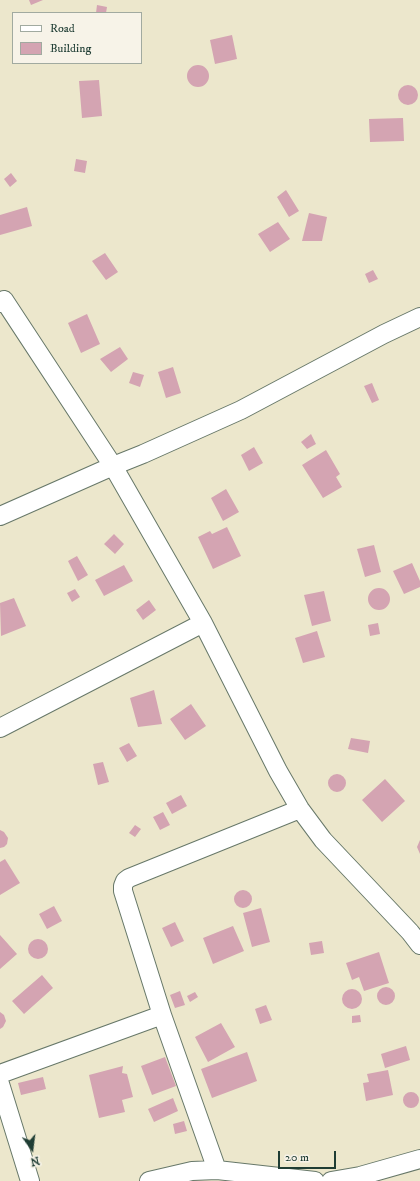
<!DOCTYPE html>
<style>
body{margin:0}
#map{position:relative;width:420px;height:1181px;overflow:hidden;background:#ece7cc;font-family:"IM FELL DW Pica",serif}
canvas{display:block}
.legend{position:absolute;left:12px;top:12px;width:130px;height:52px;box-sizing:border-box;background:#f7f3e8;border:1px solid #a1aaa0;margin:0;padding:5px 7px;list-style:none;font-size:12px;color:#1f3d34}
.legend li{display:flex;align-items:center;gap:8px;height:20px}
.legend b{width:20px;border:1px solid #a1aaa0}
.north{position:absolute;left:12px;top:1129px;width:40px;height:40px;-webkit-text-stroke:3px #f7f3e8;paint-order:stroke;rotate:166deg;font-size:11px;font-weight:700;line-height:16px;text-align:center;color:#1f3d34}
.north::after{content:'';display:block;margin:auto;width:14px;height:18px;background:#1f3d34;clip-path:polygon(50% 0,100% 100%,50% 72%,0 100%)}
.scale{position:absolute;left:278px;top:1151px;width:58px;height:18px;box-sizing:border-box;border:2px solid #1f3d34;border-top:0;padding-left:5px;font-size:12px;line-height:14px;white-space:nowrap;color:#1f3d34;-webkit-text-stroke:3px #f7f3e8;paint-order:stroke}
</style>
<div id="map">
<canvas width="420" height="1181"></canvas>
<ul class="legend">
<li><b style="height:5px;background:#fff"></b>Road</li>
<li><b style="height:11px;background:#d4a4b2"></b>Building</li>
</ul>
<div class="north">N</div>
<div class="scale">20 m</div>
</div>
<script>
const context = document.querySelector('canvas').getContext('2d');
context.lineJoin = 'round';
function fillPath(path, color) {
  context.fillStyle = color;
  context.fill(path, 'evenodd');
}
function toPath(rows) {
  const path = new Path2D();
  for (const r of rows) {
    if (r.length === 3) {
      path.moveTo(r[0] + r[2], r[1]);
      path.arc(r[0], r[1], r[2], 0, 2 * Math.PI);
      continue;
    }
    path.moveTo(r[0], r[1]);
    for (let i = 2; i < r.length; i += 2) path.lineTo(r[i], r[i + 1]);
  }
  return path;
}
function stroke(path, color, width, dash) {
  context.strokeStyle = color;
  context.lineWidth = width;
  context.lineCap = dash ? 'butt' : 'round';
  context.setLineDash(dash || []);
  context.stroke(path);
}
fillPath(toPath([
 [29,0,43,0,31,5],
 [97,5,107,7,106,13,96,13],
 [232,35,237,59,215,64,210,40],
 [198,76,11],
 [99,80,102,116,82,118,79,81],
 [408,95,10],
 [403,118,404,141,370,142,369,119],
 [76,159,87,161,85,173,74,171],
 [11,173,17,181,10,187,4,179],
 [286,190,299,211,289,217,277,197],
 [27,207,32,226,0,235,0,215],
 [309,213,327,217,322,241,302,241],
 [278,222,290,239,270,252,258,234],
 [105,253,118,272,106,280,92,261],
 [373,270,378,279,369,283,365,274],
 [87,314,100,344,81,353,68,323],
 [120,347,128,359,111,372,100,359],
 [173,367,181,393,166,398,158,372],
 [133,372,144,375,140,387,129,383],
 [372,383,379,400,372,403,364,386],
 [311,434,316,444,307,449,301,442],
 [254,447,263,463,249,471,241,455],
 [326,450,340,474,336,477,342,487,323,498,302,465],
 [226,489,239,512,223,521,211,498],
 [227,527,241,556,213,569,198,537,210,531,212,534],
 [114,534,124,544,115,554,104,544],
 [374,545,381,572,365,577,357,549],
 [77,556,88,575,78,581,68,561],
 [412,563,420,581,420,587,404,594,393,571],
 [124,565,133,581,104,596,95,580],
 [379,599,11],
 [75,589,80,597,72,602,67,593],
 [324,591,331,621,312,626,304,595],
 [14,598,26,626,1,636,0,603],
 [149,600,156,610,143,620,136,610],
 [378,623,380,634,370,636,368,625],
 [317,631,325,657,303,663,295,638],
 [154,690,162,724,138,727,130,698],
 [191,704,206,726,185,740,170,719],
 [351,738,370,741,368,753,348,749],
 [129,743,137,756,127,762,119,748],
 [103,762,109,782,98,785,93,764],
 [337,783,9],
 [385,779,405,801,382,822,362,800],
 [181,795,187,806,172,814,166,803],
 [163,812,170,825,160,830,153,817],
 [135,825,141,829,135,837,129,833],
 [0,830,4,832,8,838,7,844,4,847,0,848],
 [420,840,420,854,417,847],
 [5,859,20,883,0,895,0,862],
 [243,899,9],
 [54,906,62,921,47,929,39,914],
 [261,908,270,942,252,947,243,913],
 [175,922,184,941,171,947,162,928],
 [233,926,244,951,213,964,203,938],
 [0,935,17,954,0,969],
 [38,949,10],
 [322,941,324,953,311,955,309,943],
 [379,952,389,983,364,991,359,977,352,980,346,963],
 [42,975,53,988,24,1014,12,1001],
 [386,996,9],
 [352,999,10],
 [180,991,185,1005,175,1008,170,995],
 [195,992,198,997,190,1002,187,996],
 [266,1005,272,1020,260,1024,255,1009],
 [0,1012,4,1015,6,1021,3,1027,0,1029],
 [360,1015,361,1022,352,1023,352,1016],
 [221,1023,235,1047,208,1062,195,1037],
 [406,1046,410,1060,385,1068,381,1054],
 [247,1052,257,1081,212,1098,201,1069],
 [165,1057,176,1086,152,1095,141,1066],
 [123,1066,122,1073,127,1074,133,1097,122,1100,125,1112,99,1118,89,1075],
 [388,1070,393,1095,366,1101,363,1083,369,1082,367,1074],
 [43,1077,46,1089,21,1095,18,1083],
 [411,1100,8],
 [173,1098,178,1111,154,1122,148,1109],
 [184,1121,187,1131,175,1134,173,1124]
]), '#d4a4b2');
const minor = toPath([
 [0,303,4,300,113,466,143,454,241,410,384,334,420,317],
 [0,516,113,466,203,623,278,771,300,809,323,840,410,932,420,945],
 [0,728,203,623],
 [162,1015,217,1170],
 [0,1074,162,1015,123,891,123,886,125,881,129,878,300,809],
 [0,1084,30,1181],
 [149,1181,192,1171,217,1170,315,1181],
 [331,1181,360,1176,420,1159]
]);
stroke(minor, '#677869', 20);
stroke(minor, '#fff', 18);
</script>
